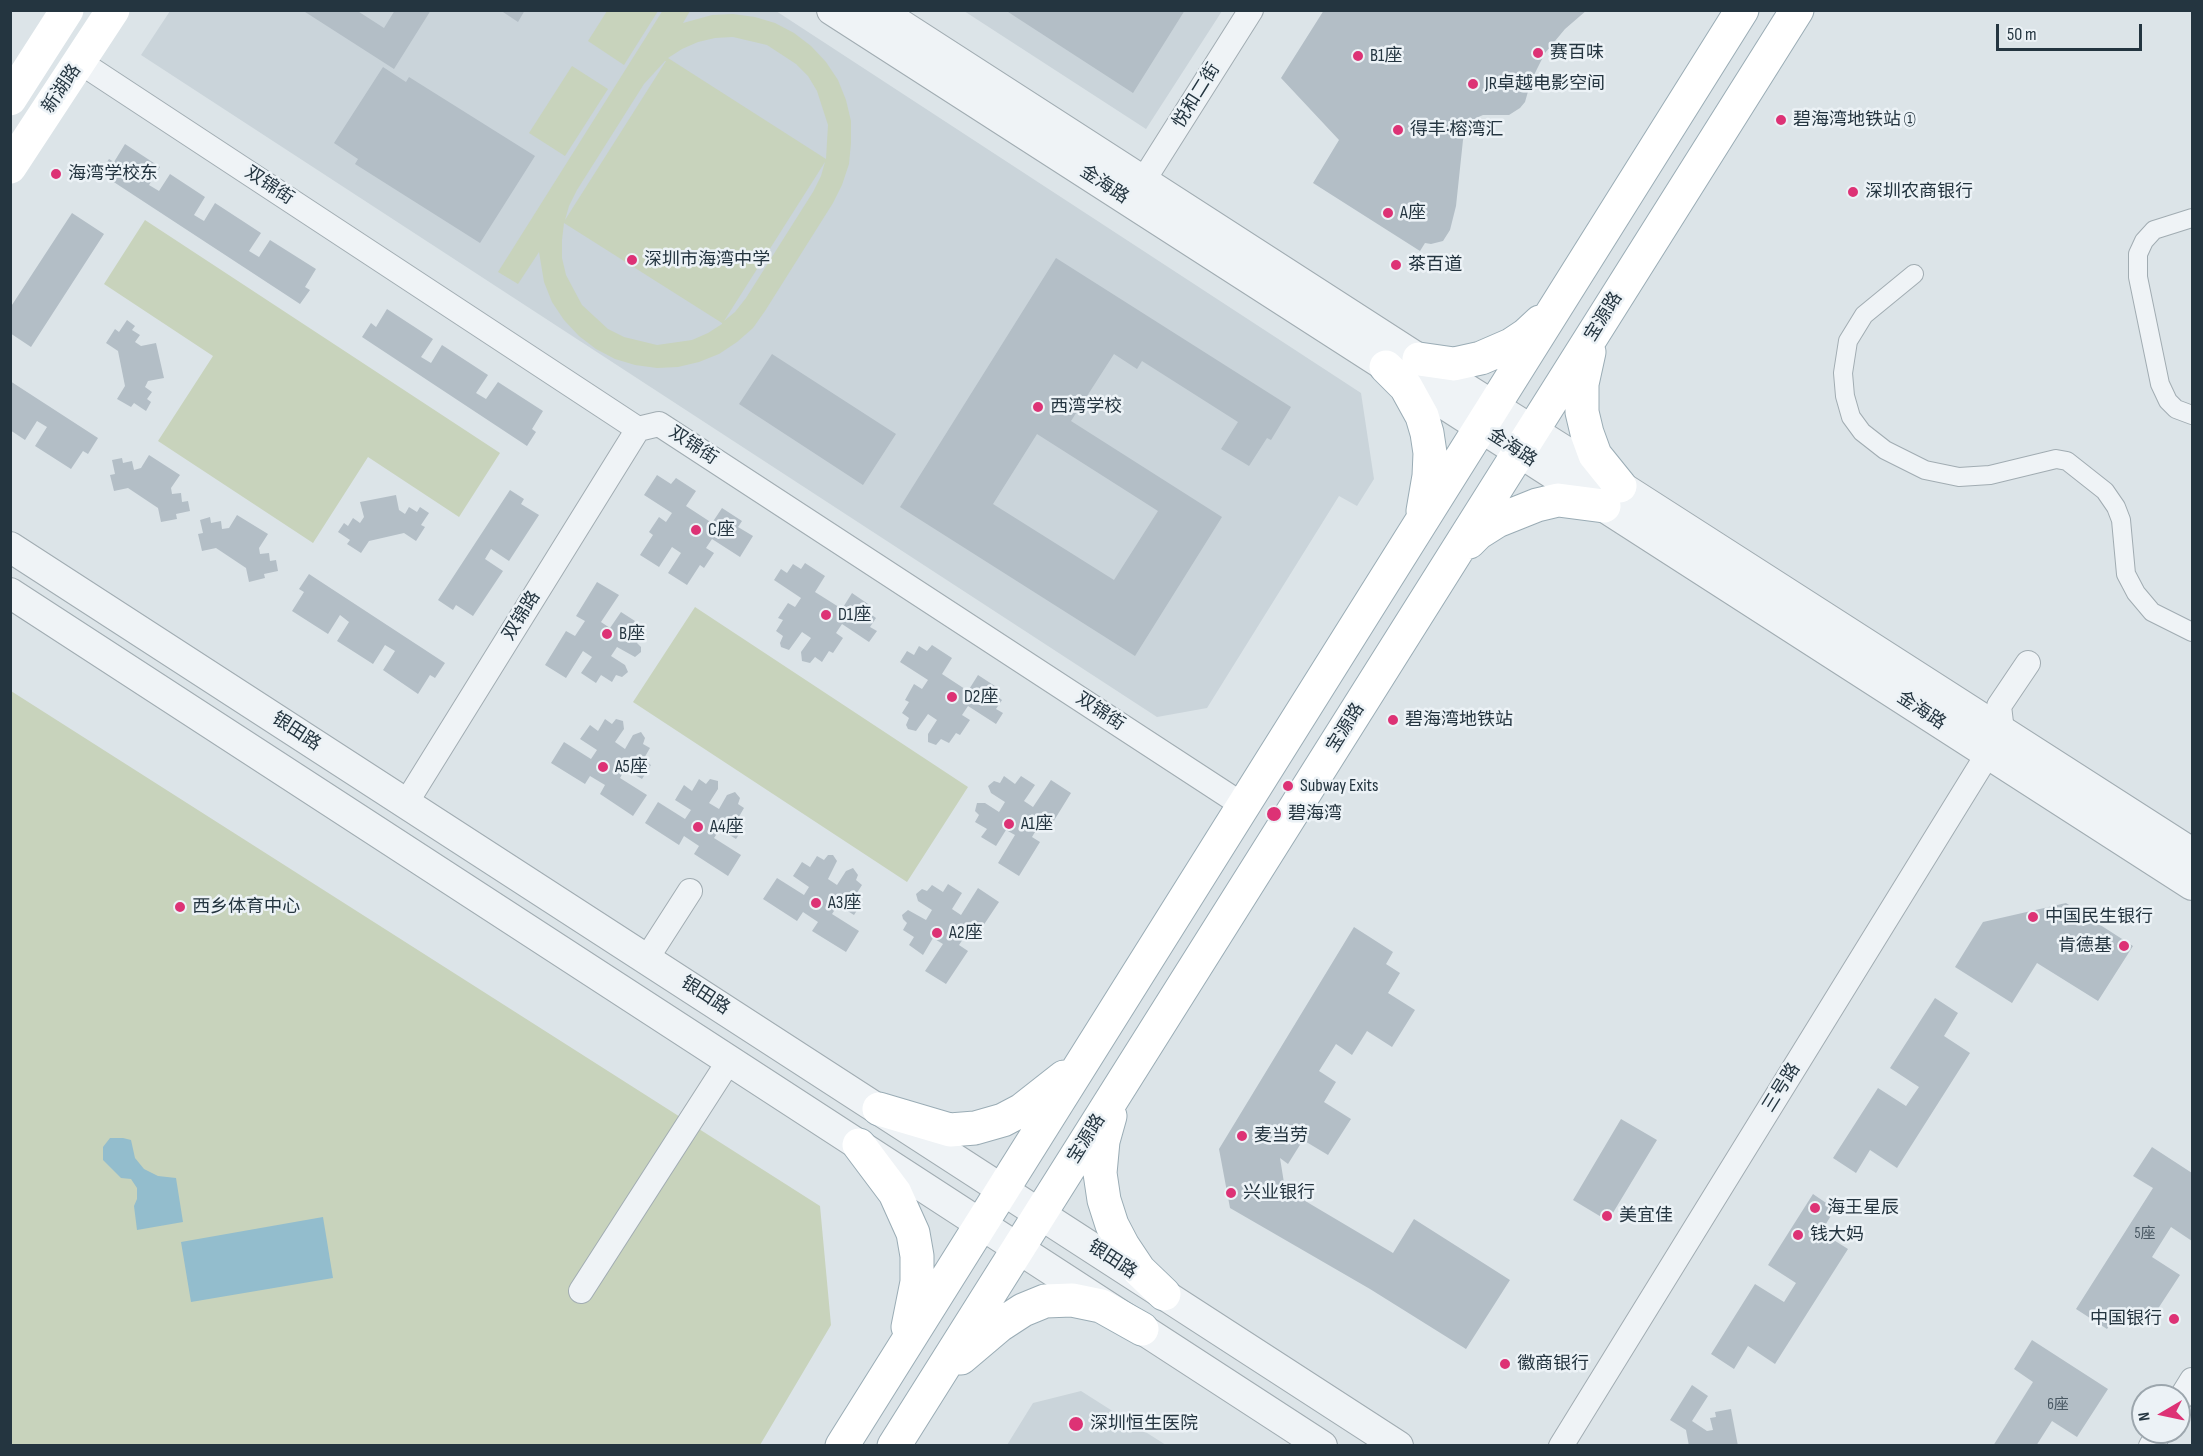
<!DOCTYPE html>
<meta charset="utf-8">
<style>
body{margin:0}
#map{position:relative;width:2203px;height:1456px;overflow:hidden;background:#dce4e8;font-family:"Sofia Sans Condensed",sans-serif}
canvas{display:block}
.frame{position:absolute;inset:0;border:12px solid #243540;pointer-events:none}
.north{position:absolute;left:2131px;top:1384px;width:60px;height:60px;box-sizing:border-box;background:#ecf2f6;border:2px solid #9ca6ad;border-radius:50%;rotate:261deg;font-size:16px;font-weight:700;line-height:24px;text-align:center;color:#243540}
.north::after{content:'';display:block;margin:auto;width:21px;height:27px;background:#dd3275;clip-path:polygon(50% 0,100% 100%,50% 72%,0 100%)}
.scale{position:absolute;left:1996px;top:24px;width:146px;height:27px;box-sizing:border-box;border:3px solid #243540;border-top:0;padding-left:8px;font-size:18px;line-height:21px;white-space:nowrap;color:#243540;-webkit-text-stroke:4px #ecf2f6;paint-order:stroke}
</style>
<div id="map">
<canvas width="2203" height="1456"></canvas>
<div class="frame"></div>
<div class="north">N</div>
<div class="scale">50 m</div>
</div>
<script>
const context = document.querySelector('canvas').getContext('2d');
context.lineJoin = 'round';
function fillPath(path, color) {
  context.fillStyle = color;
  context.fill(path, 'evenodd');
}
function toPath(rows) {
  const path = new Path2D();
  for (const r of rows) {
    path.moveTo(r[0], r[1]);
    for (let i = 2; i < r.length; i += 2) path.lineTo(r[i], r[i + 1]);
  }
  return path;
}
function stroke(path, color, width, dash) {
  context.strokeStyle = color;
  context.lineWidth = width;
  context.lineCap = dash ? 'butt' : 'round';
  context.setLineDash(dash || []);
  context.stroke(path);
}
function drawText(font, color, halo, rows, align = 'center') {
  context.font = font + ' "Sofia Sans Condensed","Noto Sans SC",sans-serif';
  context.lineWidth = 5;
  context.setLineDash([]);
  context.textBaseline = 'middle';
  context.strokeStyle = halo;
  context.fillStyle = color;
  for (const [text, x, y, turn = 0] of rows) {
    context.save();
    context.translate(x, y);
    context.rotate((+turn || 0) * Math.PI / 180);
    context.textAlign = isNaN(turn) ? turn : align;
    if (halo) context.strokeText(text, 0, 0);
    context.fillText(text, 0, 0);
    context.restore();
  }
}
fillPath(toPath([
 [170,11,776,11,1361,393,1374,479,1357,506,1339,496,1207,708,1157,717,141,55],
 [964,11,1222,11,1146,129],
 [1081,1391,1166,1445,1007,1445,1033,1403]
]), '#cad4da');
fillPath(toPath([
 [663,10,690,11,683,23,712,15,733,14,755,17,775,23,794,33,811,46,826,62,838,80,846,100,851,121,851,143,849,164,842,185,833,203,765,311,753,328,737,342,719,354,699,362,678,367,657,368,635,365,615,359,596,349,579,336,564,320,552,302,544,282,539,252,518,284,498,272],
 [733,37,767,45,796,64,808,76,817,91,828,125,826,159,668,58,682,49,698,42,715,38],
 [665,61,666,61,565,220,569,206,577,190,644,84],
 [825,162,821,176,813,192,746,298,735,312,724,321],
 [564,223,722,323,722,324,708,333,692,340,657,345,624,337,608,329,582,305,566,275,562,258,562,240],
 [607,11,658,11,624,65,588,41],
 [572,66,608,89,565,156,529,133],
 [145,220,500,453,459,517,368,457,313,543,158,441,213,356,104,284],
 [695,607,968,787,907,882,633,702],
 [11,691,820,1206,831,1325,760,1445,11,1445]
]), '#c8d3bc');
fillPath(toPath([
 [110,1138,123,1138,131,1140,135,1158,144,1169,158,1176,176,1178,183,1222,137,1230,134,1206,137,1199,137,1188,131,1179,121,1178,103,1160,103,1147],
 [323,1217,333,1278,191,1302,181,1242]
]), '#93bdcd');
fillPath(toPath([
 [302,10,356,10,384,28,395,10,431,10,394,69],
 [500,10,525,10,518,22],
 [1005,10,1185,10,1133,93],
 [1324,10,1587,10,1565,29,1545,53,1531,81,1525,102,1520,108,1509,115,1483,115,1476,118,1467,127,1463,140,1456,206,1450,230,1443,241,1431,244,1425,243,1420,251,1313,183,1339,140,1281,78],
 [383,67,406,82,409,77,535,156,480,243,355,164,358,159,334,143],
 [125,144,160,167,149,185,159,191,170,174,205,197,194,215,204,221,215,203,261,233,249,251,259,257,270,240,316,269,305,287,310,290,300,304,100,173,109,159,114,162],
 [72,213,104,234,31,347,10,333,10,308],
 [1056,258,1291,407,1271,440,1267,438,1249,466,1221,449,1238,422,1142,361,1137,369,1114,354,1071,421,1222,517,1135,656,900,507],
 [1037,434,1158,511,1114,580,993,504],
 [387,309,433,339,421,357,431,363,442,345,488,375,476,393,486,399,498,382,543,411,532,429,536,432,527,446,362,337,371,323,376,327],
 [127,320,135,326,132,330,140,335,135,342,141,346,156,343,164,378,148,381,145,387,152,392,147,399,151,402,146,411,134,403,131,407,117,399,125,386,118,351,106,343,115,329,119,332],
 [772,354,896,434,863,485,739,404],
 [10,381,98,438,88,454,83,451,71,469,35,446,47,427,37,421,25,440,10,430],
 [149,455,180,475,171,488,172,494,181,493,182,502,188,501,190,511,176,514,177,519,161,522,158,508,128,488,114,491,110,475,115,474,112,460,122,458,123,463,132,461,134,470,141,468],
 [657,475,671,484,676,478,696,491,686,506,712,523,722,508,742,521,738,527,753,536,740,557,712,539,706,548,714,553,704,568,700,565,687,585,668,573,681,553,672,547,659,567,640,555,653,535,649,532,659,517,666,522,672,513,644,495],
 [510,490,524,499,521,504,539,515,509,561,491,549,485,559,503,571,473,616,456,605,453,610,438,600],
 [396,495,399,510,405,514,409,507,417,512,420,507,429,513,421,525,425,527,416,541,404,533,369,541,361,553,347,544,350,540,338,532,344,523,348,526,353,518,360,523,364,517,360,502],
 [237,515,268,534,259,548,260,554,269,553,270,561,276,560,278,571,264,574,265,578,249,582,246,568,216,548,202,551,198,534,203,533,200,520,210,517,211,523,221,521,222,529,229,528],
 [805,563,825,576,815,592,842,609,852,593,871,606,868,612,876,618,870,627,877,631,869,642,842,624,836,633,843,638,833,653,829,651,822,662,815,657,810,663,802,661,801,652,811,638,802,632,789,650,781,647,780,643,783,636,776,631,783,620,778,618,788,603,795,607,801,598,774,580,781,569,787,573,793,564,801,569],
 [309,574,445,663,435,678,430,675,418,694,383,670,395,651,385,645,373,664,337,641,349,622,340,615,328,634,292,611,304,592,299,589],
 [597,582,619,595,601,622,610,628,621,612,635,621,629,629,641,637,637,643,641,647,641,652,635,657,617,647,611,656,625,665,628,672,622,677,616,675,612,682,601,675,596,683,581,673,592,657,583,651,566,678,545,665,566,631,575,636,585,621,576,616],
 [932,645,952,658,942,674,968,691,978,675,998,688,994,694,1002,700,996,709,1003,713,996,724,968,706,962,715,970,720,960,735,956,733,949,743,941,739,936,745,928,742,928,734,937,720,928,714,916,731,908,729,906,725,909,718,902,713,909,702,905,700,914,684,922,689,928,680,900,662,907,651,914,655,919,646,927,651],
 [605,719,612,724,616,719,623,721,624,729,615,742,625,749,633,735,641,732,645,738,643,744,650,748,643,760,651,765,642,779,625,769,620,778,647,795,633,816,600,794,605,785,590,776,585,784,551,763,564,742,591,759,597,750,580,739,590,725,598,731],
 [1004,776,1015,784,1021,776,1035,785,1024,801,1033,807,1051,780,1071,793,1050,827,1041,822,1032,837,1040,842,1019,876,998,863,1015,835,1006,830,996,846,981,837,987,829,975,822,979,815,975,811,977,803,985,803,999,812,1005,802,991,793,988,786,994,781,1000,783],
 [699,779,706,784,710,779,718,781,718,789,709,803,719,809,727,795,735,792,740,798,738,804,744,808,737,820,745,825,736,839,720,829,714,838,741,855,728,876,694,854,699,846,684,836,679,845,645,823,658,802,685,819,691,810,675,800,684,785,692,791],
 [828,855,833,855,837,861,828,879,837,885,846,871,853,868,858,875,856,880,862,885,855,896,863,901,854,915,838,905,832,914,859,931,846,952,812,931,818,922,803,912,797,921,763,899,777,878,804,895,809,887,793,876,802,862,810,867,817,856,824,860],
 [948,884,962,893,952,909,961,915,978,888,999,902,977,935,969,930,959,945,968,951,946,984,925,971,943,944,933,938,923,955,909,945,914,937,903,930,907,923,903,919,902,915,908,910,926,920,932,910,918,901,916,894,922,889,927,891,932,885,943,892],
 [2066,903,2133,946,2098,1001,2037,963,2012,1003,1955,967,1983,922],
 [1354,927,1393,952,1386,964,1400,973,1388,993,1415,1010,1392,1047,1367,1031,1352,1055,1336,1044,1319,1071,1336,1082,1324,1102,1351,1119,1328,1155,1303,1140,1288,1164,1280,1158,1285,1189,1393,1253,1414,1219,1510,1280,1466,1349,1370,1289,1230,1208,1219,1149],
 [1935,998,1958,1013,1944,1036,1970,1053,1897,1168,1870,1150,1856,1173,1833,1158,1878,1088,1906,1106,1919,1087,1890,1068],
 [1621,1119,1657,1140,1608,1221,1573,1200],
 [2152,1147,2192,1173,2192,1241,2171,1227,2152,1257,2180,1275,2148,1324,2121,1307,2107,1329,2076,1309,2153,1188,2133,1176],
 [1813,1194,1835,1209,1821,1232,1848,1249,1775,1364,1748,1346,1734,1369,1711,1354,1755,1284,1784,1302,1796,1283,1768,1265],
 [2032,1340,2108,1389,2077,1437,2052,1421,2036,1446,1993,1446,2033,1382,2014,1369],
 [1692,1385,1708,1396,1692,1421,1707,1431,1713,1430,1710,1418,1716,1417,1715,1412,1731,1409,1738,1446,1689,1446,1686,1430,1670,1420]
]), '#b3bec6');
const pedestrian = toPath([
 [2192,218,2154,230,2144,241,2138,254,2138,277,2160,384,2168,401,2176,409,2192,415],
 [1914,274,1864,315,1848,341,1843,373,1845,396,1851,417,1862,432,1885,450,1925,470,1959,477,1990,475,2056,459,2067,461,2105,491,2116,507,2121,520,2126,574,2136,593,2152,612,2192,632]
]);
const minor = toPath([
 [80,62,638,429,659,424,1244,806],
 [1143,181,1251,10],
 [406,803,638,429],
 [647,958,690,891],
 [581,1291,729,1061],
 [2179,1401,2192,1380],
 [1561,1446,2002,731,1999,706,2028,663],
 [2151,1446,2160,1432]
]);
const tertiary = toPath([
 [832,10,2192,885],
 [878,10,1419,359,1620,486,2192,853],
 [10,547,1398,1446],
 [10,593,1322,1446]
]);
const primary = toPath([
 [1589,352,1582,384,1582,412,1587,433,1595,455,1620,486],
 [1419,359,1454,364,1481,358,1511,345,1526,335,1540,322],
 [1386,367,1406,387,1422,416,1427,433,1430,453,1429,476,1423,511],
 [1469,542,1478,533,1497,521,1537,505,1558,500,1604,506],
 [879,1109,950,1130,975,1128,1003,1120,1022,1110,1064,1077],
 [1110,1116,1103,1141,1100,1173,1104,1200,1112,1225,1123,1246,1139,1270,1164,1294],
 [859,1145,895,1193,913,1233,917,1256,917,1282,908,1327],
 [961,1358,1000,1325,1023,1310,1045,1301,1072,1300,1101,1306,1142,1329],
 [842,1446,1742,10],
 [894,1446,1797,10]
]);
stroke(pedestrian, '#a1acb2', 20);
stroke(minor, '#a1acb2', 26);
stroke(tertiary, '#a1acb2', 32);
stroke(primary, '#9aacb5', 35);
stroke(pedestrian, '#eff3f6', 18);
stroke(minor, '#eff3f6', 24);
stroke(tertiary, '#eff3f6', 30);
stroke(toPath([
 [10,99,67,10],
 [10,167,113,10]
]), '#fff', 33);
stroke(primary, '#fff', 33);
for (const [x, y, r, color] of [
 [1538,53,6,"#dd3275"],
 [1358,56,6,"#dd3275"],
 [1473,84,6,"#dd3275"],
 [1781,120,6,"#dd3275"],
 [1398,130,6,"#dd3275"],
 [56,174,6,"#dd3275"],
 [1853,192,6,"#dd3275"],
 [1388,213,6,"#dd3275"],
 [632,260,6,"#dd3275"],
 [1396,265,6,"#dd3275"],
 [1038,407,6,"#dd3275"],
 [696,530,6,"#dd3275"],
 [826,615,6,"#dd3275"],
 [607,634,6,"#dd3275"],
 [952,697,6,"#dd3275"],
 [1393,720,6,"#dd3275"],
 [603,767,6,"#dd3275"],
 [1288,786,6,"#dd3275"],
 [1274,814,8,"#dd3275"],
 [1009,824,6,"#dd3275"],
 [698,827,6,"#dd3275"],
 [816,903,6,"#dd3275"],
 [180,907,6,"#dd3275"],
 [2033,917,6,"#dd3275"],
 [937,933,6,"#dd3275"],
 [2124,946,6,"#dd3275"],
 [1242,1136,6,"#dd3275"],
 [1231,1193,6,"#dd3275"],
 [1815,1208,6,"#dd3275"],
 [1607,1216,6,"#dd3275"],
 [1798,1235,6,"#dd3275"],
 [2174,1319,6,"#dd3275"],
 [1505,1364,6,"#dd3275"],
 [1076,1424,8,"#dd3275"]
]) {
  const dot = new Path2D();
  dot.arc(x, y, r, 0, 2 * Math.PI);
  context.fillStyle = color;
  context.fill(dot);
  stroke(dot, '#ecf2f6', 2);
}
drawText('15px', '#485762', null, [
 ["5座",2145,1234],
 ["6座",2058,1405]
]);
drawText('18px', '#243540', '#ecf2f6', [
 ["赛百味",1550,53],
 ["B1座",1370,56],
 ["JR卓越电影空间",1485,84],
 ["碧海湾地铁站 ①",1793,120],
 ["得丰·榕湾汇",1410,130],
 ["海湾学校东",68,174],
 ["深圳农商银行",1865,192],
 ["A座",1400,213],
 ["深圳市海湾中学",644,260],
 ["茶百道",1408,265],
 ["西湾学校",1050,407],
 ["C座",708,530],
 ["D1座",838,615],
 ["B座",619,634],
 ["D2座",964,697],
 ["碧海湾地铁站",1405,720],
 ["A5座",615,767],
 ["Subway Exits",1300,786],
 ["碧海湾",1288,814],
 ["A1座",1021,824],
 ["A4座",710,827],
 ["A3座",828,903],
 ["西乡体育中心",192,907],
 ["中国民生银行",2045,917],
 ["A2座",949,933],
 ["肯德基",2112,946,"right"],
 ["麦当劳",1254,1136],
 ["兴业银行",1243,1193],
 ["海王星辰",1827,1208],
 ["美宜佳",1619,1216],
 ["钱大妈",1810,1235],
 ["中国银行",2162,1319,"right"],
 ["徽商银行",1517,1364],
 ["深圳恒生医院",1090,1424]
], 'left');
drawText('18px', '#243540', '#ecf2f6', [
 ["新湖路",62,89,-56],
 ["悦和二街",1197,96,-58],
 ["金海路",1104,185,33],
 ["双锦街",269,186,33],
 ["宝源路",1604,317,-58],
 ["双锦街",693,446,33],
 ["金海路",1512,448,33],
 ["双锦路",522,616,-58],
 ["金海路",1921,711,33],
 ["双锦街",1100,712,33],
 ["宝源路",1346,728,-58],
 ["银田路",296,732,33],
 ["银田路",705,996,33],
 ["三号路",1782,1088,-58],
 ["宝源路",1087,1139,-58],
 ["银田路",1112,1260,33]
]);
</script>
